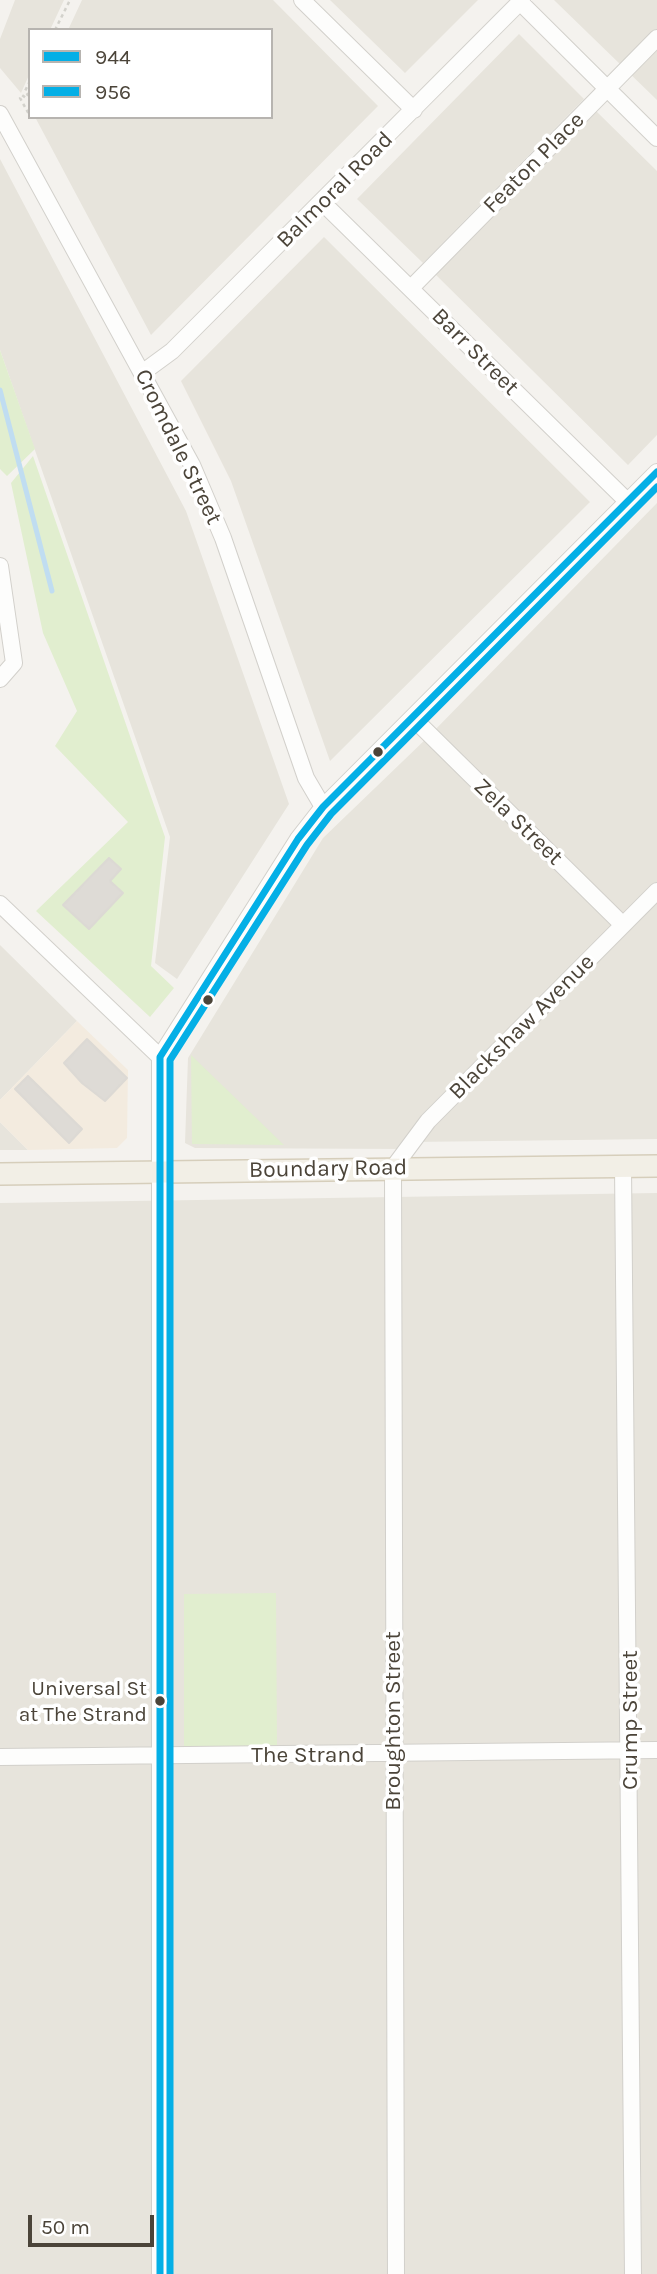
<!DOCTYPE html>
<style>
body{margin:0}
#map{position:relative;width:657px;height:2274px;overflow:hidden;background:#f4f2ee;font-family:Karla,sans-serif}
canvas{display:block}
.legend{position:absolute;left:28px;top:28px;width:245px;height:91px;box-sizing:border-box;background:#fff;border:2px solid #b7b4b0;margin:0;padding:9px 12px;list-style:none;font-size:21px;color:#4b4439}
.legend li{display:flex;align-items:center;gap:14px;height:35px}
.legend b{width:35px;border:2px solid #b7b4b0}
.scale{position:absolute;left:28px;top:2215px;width:126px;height:32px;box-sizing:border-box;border:4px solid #4b4439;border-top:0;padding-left:9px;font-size:21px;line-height:24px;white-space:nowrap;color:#4b4439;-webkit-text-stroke:5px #fff;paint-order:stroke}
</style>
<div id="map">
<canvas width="657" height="2274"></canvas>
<ul class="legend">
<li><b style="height:9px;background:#04afe6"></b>944</li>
<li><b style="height:9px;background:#04afe6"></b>956</li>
</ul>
<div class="scale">50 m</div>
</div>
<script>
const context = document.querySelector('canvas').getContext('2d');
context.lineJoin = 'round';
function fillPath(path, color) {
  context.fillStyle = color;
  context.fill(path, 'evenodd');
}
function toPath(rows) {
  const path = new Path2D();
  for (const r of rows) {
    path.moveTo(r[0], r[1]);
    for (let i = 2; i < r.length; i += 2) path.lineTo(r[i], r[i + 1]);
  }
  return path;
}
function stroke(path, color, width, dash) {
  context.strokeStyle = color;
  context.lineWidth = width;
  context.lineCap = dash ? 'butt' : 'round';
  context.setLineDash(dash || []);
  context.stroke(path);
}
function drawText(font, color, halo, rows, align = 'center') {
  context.font = font + ' Karla,sans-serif';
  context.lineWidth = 7;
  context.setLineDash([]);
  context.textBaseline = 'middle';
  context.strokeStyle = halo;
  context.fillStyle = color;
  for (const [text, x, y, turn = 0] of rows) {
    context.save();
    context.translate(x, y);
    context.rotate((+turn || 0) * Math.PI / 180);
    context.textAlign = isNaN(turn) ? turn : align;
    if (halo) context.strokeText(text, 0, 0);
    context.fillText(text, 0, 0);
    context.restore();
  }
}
fillPath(toPath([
 [15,0,64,0,50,30,30,30,30,73,21,93,0,68,0,39],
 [82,0,273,0,378,106,151,335,35,117,271,117,271,30,68,30],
 [330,0,478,0,405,73],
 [554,0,657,0,657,100,555,1],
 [519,34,584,99,423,263,357,199],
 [595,110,657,171,657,435,628,465,434,273],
 [0,159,186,511,289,804,177,979,155,963,170,837,0,350],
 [324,237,590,502,330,761,231,481,181,381],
 [657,503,657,1139,412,1142,405,1149,195,1148,185,1143,188,1058,323,838,429,736],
 [0,945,77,1021,0,1100],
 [0,1122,28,1150,0,1150],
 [657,1193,657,2274,0,2274,0,1203]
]), '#e7e4dc');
fillPath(toPath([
 [77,1021,128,1070,127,1138,117,1148,28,1150,0,1122,0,1100]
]), '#f3ebdf');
fillPath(toPath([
 [0,350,35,449,7,476,0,469],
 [33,456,165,837,151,966,174,988,150,1017,36,911,128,822,55,746,77,711,43,633,11,483],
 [191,1055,284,1145,192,1144],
 [276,1593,277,1746,184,1749,184,1594]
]), '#e1eecf');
stroke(toPath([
 [0,390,52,591]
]), '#c0ddf1', 5);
const building = toPath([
 [109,858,121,869,110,881,123,893,89,929,63,905,109,858],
 [87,1039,127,1078,105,1101,82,1083,64,1063,87,1039],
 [28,1076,82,1129,69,1143,15,1089,28,1076]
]);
fillPath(building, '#dedbd6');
stroke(building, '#dcd9d4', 2);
const minor = toPath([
 [302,0,414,110],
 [520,2,657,138],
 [0,114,192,465,223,538,306,778,323,807],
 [323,203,627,501],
 [411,288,657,38],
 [142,373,172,351,522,0],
 [0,566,14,663,0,679],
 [413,718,623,925],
 [0,904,160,1057],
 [623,1166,633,2274],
 [0,1757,657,1750],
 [160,2274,160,1057,298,839,323,807,657,472],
 [396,2274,393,1168,428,1121,657,891]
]);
const major = toPath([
 [0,1174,657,1166]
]);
stroke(minor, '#d2d0cb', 18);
stroke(major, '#d6cebb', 24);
stroke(toPath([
 [55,30,70,0],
 [30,81,25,91,28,95,26,98,22,95,20,98,30,116]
]), '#d3d2cc', 2.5, [3.5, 3.5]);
stroke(minor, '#fdfdfc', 16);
stroke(major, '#f2efe6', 21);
stroke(toPath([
 [160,2274,160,1057,298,839,323,807,657,472]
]), '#04afe6', 7);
stroke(toPath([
 [170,2274,170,1060,307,845,331,814,657,487]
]), '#04afe6', 7);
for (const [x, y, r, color] of [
 [378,752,6,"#4b4439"],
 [208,1000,6,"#4b4439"],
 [160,1701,6,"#4b4439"]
]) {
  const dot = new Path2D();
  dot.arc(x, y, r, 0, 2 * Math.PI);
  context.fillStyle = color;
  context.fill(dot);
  stroke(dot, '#fff', 2.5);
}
drawText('21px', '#4b4439', '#fff', [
 ["Universal St",147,1689],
 ["at The Strand",147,1715]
], 'right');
drawText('23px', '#4b4439', '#fff', [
 ["Featon Place",534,163,-45],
 ["Balmoral Road",335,190,-45],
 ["Barr Street",475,352,45],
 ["Cromdale Street",178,447,64],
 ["Zela Street",518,822,44],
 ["Blackshaw Avenue",522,1027,-45],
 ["Boundary Road",328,1169,-1],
 ["Crump Street",630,1720,-90],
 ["Broughton Street",393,1721,-90],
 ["The Strand",308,1755]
]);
</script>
